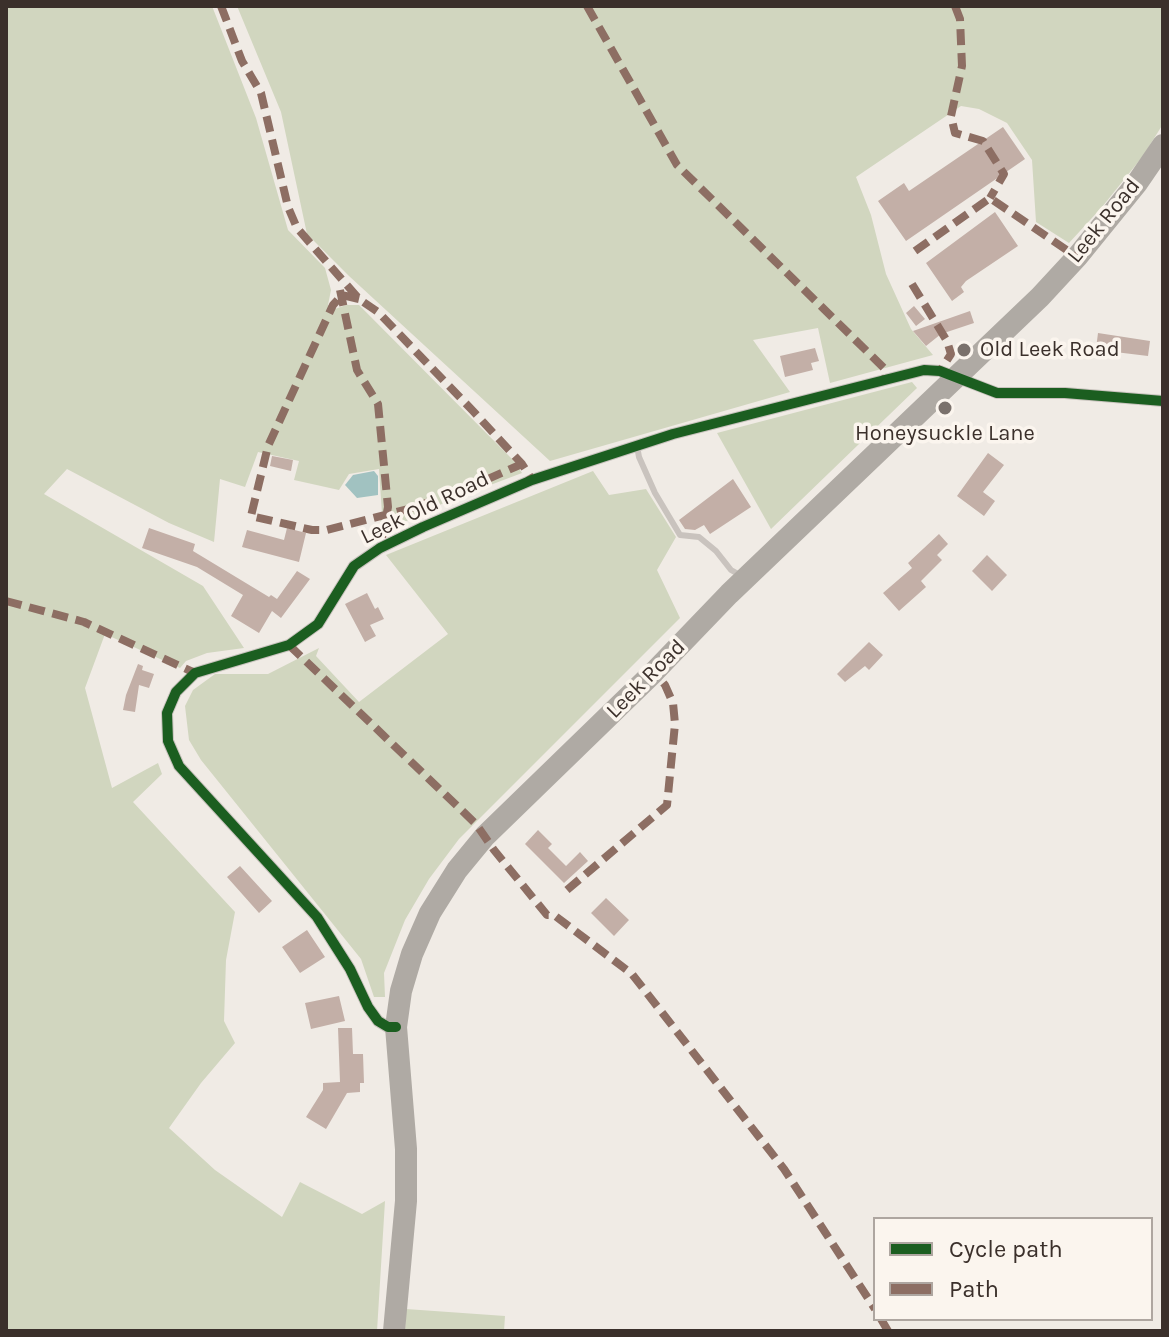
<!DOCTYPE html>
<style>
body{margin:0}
#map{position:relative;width:1169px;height:1337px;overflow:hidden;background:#f0ebe5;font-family:Karla,sans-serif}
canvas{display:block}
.frame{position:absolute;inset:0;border:8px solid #3b302b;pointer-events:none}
.legend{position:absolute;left:873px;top:1217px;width:280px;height:104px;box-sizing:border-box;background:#fbf5ee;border:2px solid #aea6a0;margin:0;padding:10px 14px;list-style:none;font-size:24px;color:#3b302b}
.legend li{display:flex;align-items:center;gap:16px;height:40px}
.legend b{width:40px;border:2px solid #aea6a0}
</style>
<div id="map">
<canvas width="1169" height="1337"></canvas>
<div class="frame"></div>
<ul class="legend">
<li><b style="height:10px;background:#1b5e20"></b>Cycle path</li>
<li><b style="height:10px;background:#8d6e63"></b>Path</li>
</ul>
</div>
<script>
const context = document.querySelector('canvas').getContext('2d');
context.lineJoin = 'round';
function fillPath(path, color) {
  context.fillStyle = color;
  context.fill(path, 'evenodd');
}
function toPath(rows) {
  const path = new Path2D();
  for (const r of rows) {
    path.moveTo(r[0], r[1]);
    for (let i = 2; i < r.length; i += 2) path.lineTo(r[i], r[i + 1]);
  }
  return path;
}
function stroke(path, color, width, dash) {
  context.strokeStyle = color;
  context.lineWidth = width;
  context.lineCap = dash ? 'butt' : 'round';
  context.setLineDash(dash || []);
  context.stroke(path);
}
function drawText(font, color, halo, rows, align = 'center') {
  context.font = font + ' Karla,sans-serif';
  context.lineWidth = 7;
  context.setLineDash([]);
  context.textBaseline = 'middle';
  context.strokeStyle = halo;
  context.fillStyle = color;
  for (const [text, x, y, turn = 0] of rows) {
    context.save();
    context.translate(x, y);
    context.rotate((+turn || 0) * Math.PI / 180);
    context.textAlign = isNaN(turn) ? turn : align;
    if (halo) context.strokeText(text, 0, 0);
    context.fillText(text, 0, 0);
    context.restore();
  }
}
fillPath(toPath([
 [6,6,212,6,256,118,288,230,325,268,331,290,328,305,335,309,346,305,359,305,514,461,522,473,448,501,384,532,375,542,382,514,379,469,349,474,339,490,294,480,299,461,258,452,245,487,220,479,214,542,169,523,67,469,44,494,203,586,244,648,207,653,186,661,180,668,105,634,85,688,112,788,158,763,162,774,133,802,235,912,226,960,224,1021,235,1043,201,1083,169,1128,215,1170,282,1217,300,1182,362,1214,385,1201,377,1331,6,1331],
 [237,6,1163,6,1163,124,1143,156,1102,207,1069,243,1036,222,1032,160,1007,123,979,109,961,106,856,177,871,215,886,274,911,329,933,355,830,383,818,328,753,340,790,392,550,461,349,276,307,234,281,112],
 [912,382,917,388,771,529,717,433],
 [593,471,609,495,646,489,676,537,657,570,680,618,459,839,429,879,405,920,384,973,385,997,374,997,361,959,201,760,189,740,185,706,193,690,215,674,268,674,319,648,316,656,359,702,448,634,386,555],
 [406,1309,505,1316,504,1331,405,1331]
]), '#d1d6bf');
fillPath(toPath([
 [374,471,378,476,378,495,357,498,345,485,353,475]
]), '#a1c2c1');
fillPath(toPath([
 [1003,127,1025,159,906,241,878,201,904,183,909,191],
 [995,212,1018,246,966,281,961,287,964,292,952,301,926,263],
 [914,306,925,319,916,326,906,313],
 [970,311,974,323,941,334,926,346,913,331],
 [1098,333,1150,341,1148,356,1115,352,1114,358,1103,356,1104,350,1096,349],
 [815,348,819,361,811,363,813,370,785,377,780,356],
 [988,453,1004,465,983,492,995,501,984,516,957,496],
 [272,456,293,460,291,471,270,466],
 [733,479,751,507,710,534,704,525,695,530,685,529,679,520],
 [149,528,195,544,193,551,269,597,271,595,277,599,297,571,310,579,281,618,272,611,259,633,231,616,243,595,197,567,142,548],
 [287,528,306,533,299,562,242,547,247,530,284,540],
 [939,534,948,544,937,555,942,560,921,581,926,587,899,611,883,593,912,568,908,563],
 [987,555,1007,575,992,591,972,571],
 [367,593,375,609,378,607,384,619,370,625,376,636,365,642,345,604],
 [869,642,883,655,869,670,865,666,845,682,837,674],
 [138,664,143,666,142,670,154,674,149,688,139,685,135,712,123,710,126,695],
 [538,830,552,844,548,848,566,866,580,852,588,861,564,883,525,844],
 [240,866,272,901,259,913,227,877],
 [606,898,629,920,614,936,591,913],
 [307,930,325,957,300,973,282,947],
 [339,996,345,1021,311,1029,305,1003],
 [338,1028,352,1028,353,1054,363,1054,364,1083,360,1083,360,1092,347,1093,326,1129,306,1117,323,1090,323,1083,340,1082]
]), '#c3afa7');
stroke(toPath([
 [637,446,639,457,655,493,680,535,699,537,716,551,731,570,740,575]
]), '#c9c3be', 6);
stroke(toPath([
 [396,1027,388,1027,378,1021,368,1007,350,969,317,917,179,766,168,741,167,713,176,692,195,673,289,645,318,624,354,566,380,548,423,527,532,480,673,434,924,370,940,371,997,393,1065,393,1163,401]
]), '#c9c3be', 12);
stroke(toPath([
 [394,1331,406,1201,406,1149,396,1027,401,991,412,954,430,913,457,870,485,836,654,672,729,594,1040,297,1077,257,1137,183,1163,145]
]), '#afaaa4', 22);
stroke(toPath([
 [221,6,242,61,261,93,288,207,297,228,359,299,378,312,473,411,522,464,532,480],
 [587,6,677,165,885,369,886,380],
 [955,6,960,19,962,66,951,116,955,133,983,141,1004,174,990,198],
 [915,251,990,198,1077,257],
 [912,284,947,341,951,354,940,371],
 [340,290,357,370,378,404,388,507,380,548],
 [359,299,342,295,333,305,268,446,251,516,312,530,327,530,412,508,465,489,522,464],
 [6,601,84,622,195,673],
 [289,645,476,824,494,850,547,915,554,915,632,974,784,1169,875,1309],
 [567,890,667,805,675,724,673,703,665,685,654,672],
 [881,1319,888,1331]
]), '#8d6e63', 8, [16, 8]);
stroke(toPath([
 [396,1027,388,1027,378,1021,368,1007,350,969,317,917,179,766,168,741,167,713,176,692,195,673,289,645,318,624,354,566,380,548,423,527,532,480,673,434,924,370,940,371,997,393,1065,393,1163,401]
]), '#1b5e20', 10);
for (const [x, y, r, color] of [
 [964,350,8,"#7a716c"],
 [945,408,8,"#7a716c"]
]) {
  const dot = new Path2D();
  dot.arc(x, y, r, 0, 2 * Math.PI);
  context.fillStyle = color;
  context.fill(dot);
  stroke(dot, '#fbf5ee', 3);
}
drawText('22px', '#3b302b', '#fbf5ee', [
 ["Leek Road",1104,221,-51],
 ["Leek Old Road",425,508,-26],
 ["Leek Road",646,679,-45]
]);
drawText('22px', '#3b302b', '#fbf5ee', [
 ["Old Leek Road",980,350],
 ["Honeysuckle Lane",945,434,"center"]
], 'left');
</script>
